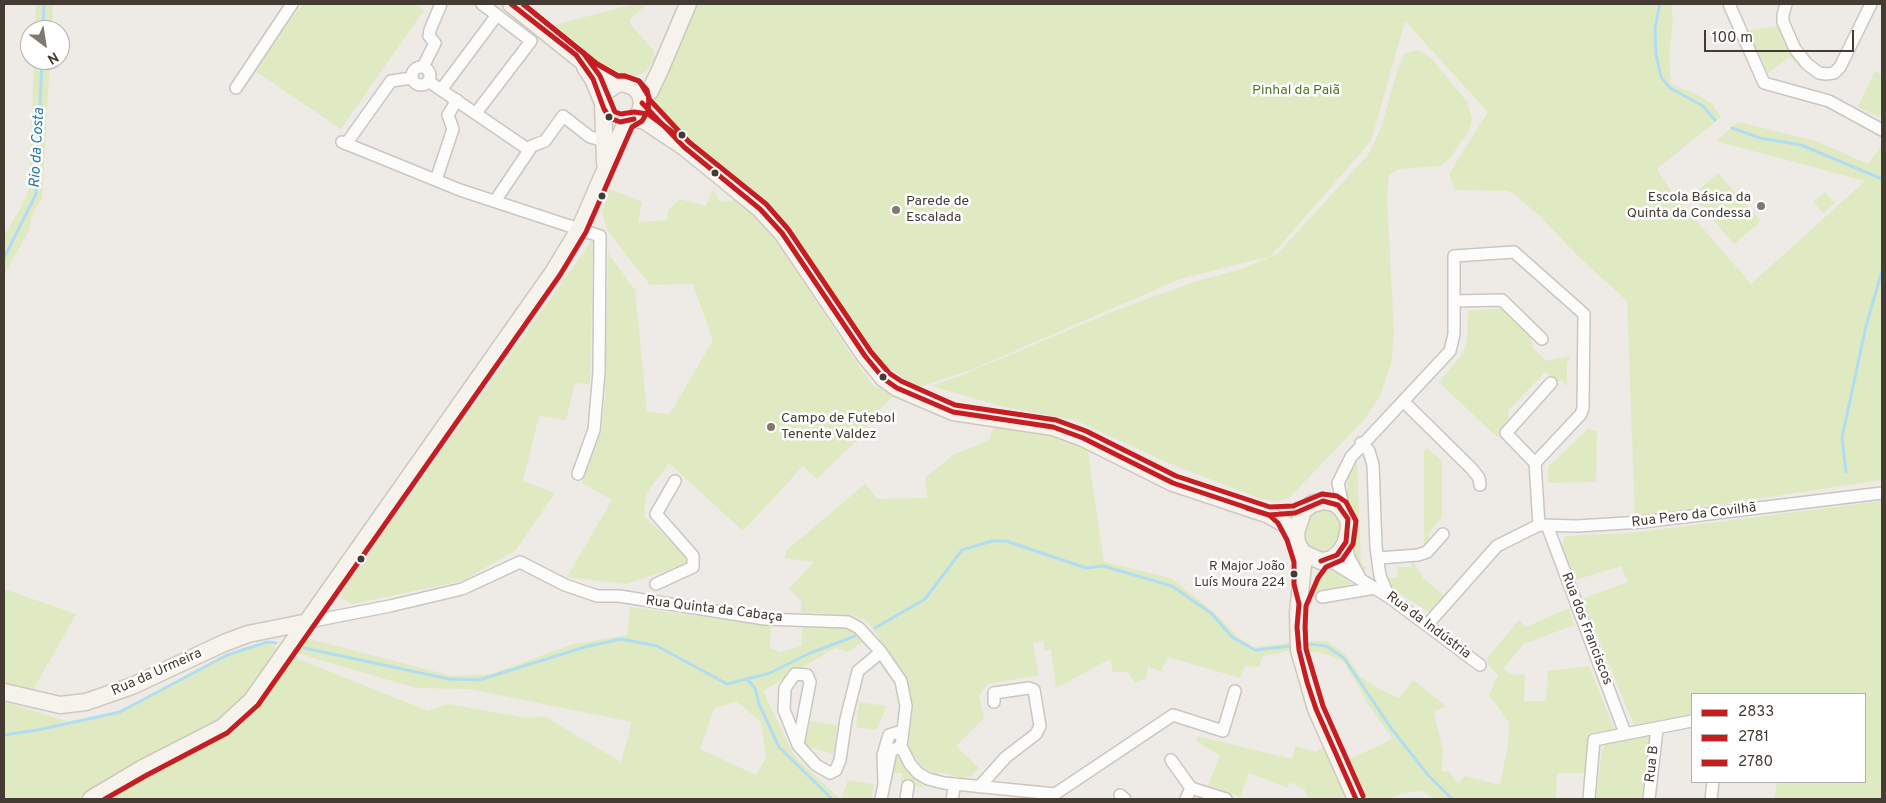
<!DOCTYPE html>
<meta charset="utf-8">
<style>
body{margin:0}
#map{position:relative;width:1886px;height:803px;overflow:hidden;background:#eeeae5;font-family:Overpass,sans-serif}
canvas{display:block}
.frame{position:absolute;inset:0;border:5px solid #443b32;pointer-events:none}
.legend{position:absolute;left:1691px;top:693px;width:175px;height:90px;box-sizing:border-box;background:#fff;border:1px solid #b4b1ad;margin:0;padding:6px 9px;list-style:none;font-size:15px;color:#443b32}
.legend li{display:flex;align-items:center;gap:10px;height:25px}
.legend b{width:25px;border:1px solid #b4b1ad}
.north{position:absolute;left:20px;top:20px;width:50px;height:50px;box-sizing:border-box;background:#fff;border:1px solid #b4b1ad;border-radius:50%;rotate:149deg;font-size:14px;font-weight:700;line-height:20px;text-align:center;color:#443b32}
.north::after{content:'';display:block;margin:auto;width:18px;height:22px;background:#807871;clip-path:polygon(50% 0,100% 100%,50% 72%,0 100%)}
.scale{position:absolute;left:1704px;top:30px;width:150px;height:22px;box-sizing:border-box;border:2px solid #443b32;border-top:0;padding-left:6px;font-size:15px;line-height:18px;white-space:nowrap;color:#443b32;-webkit-text-stroke:4px #fff;paint-order:stroke}
</style>
<div id="map">
<canvas width="1886" height="803"></canvas>
<div class="frame"></div>
<ul class="legend">
<li><b style="height:6px;background:#c61d23"></b>2833</li>
<li><b style="height:6px;background:#c61d23"></b>2781</li>
<li><b style="height:6px;background:#c61d23"></b>2780</li>
</ul>
<div class="north">N</div>
<div class="scale">100 m</div>
</div>
<script>
const context = document.querySelector('canvas').getContext('2d');
context.lineJoin = 'round';
function fillPath(path, color) {
  context.fillStyle = color;
  context.fill(path, 'evenodd');
}
function toPath(rows) {
  const path = new Path2D();
  for (const r of rows) {
    if (r.length === 3) {
      path.moveTo(r[0] + r[2], r[1]);
      path.arc(r[0], r[1], r[2], 0, 2 * Math.PI);
      continue;
    }
    path.moveTo(r[0], r[1]);
    for (let i = 2; i < r.length; i += 2) path.lineTo(r[i], r[i + 1]);
  }
  return path;
}
function stroke(path, color, width, dash) {
  context.strokeStyle = color;
  context.lineWidth = width;
  context.lineCap = dash ? 'butt' : 'round';
  context.setLineDash(dash || []);
  context.stroke(path);
}
function drawText(font, color, halo, rows, align = 'center') {
  context.font = font + ' Overpass,sans-serif';
  context.lineWidth = 5;
  context.setLineDash([]);
  context.textBaseline = 'middle';
  context.strokeStyle = halo;
  context.fillStyle = color;
  for (const [text, x, y, turn = 0] of rows) {
    context.save();
    context.translate(x, y);
    context.rotate((+turn || 0) * Math.PI / 180);
    context.textAlign = isNaN(turn) ? turn : align;
    if (halo) context.strokeText(text, 0, 0);
    context.fillText(text, 0, 0);
    context.restore();
  }
}
fillPath(toPath([
 [36,4,53,4,52,30,35,30],
 [302,4,415,4,424,10,341,129,255,71],
 [634,4,647,4,630,19,630,24,653,50,655,59,646,71,636,76,628,77,606,70,551,26],
 [696,4,1671,4,1673,20,1669,54,1671,84,1698,95,1712,104,1721,117,1657,169,1670,190,1751,284,1865,181,1716,141,1738,122,1816,141,1868,164,1882,145,1882,480,1635,517,1627,301,1577,255,1540,216,1513,193,1507,191,1455,190,1449,174,1488,112,1405,21,1371,141,1271,256,1180,279,971,370,916,388,882,362,858,333,791,227,658,110,653,95],
 [1779,26,1804,71,1789,57,1768,73,1748,31],
 [1418,50,1431,58,1467,102,1472,119,1469,131,1449,159,1440,166,1398,169,1389,175,1387,198,1394,333,1391,363,1380,396,1364,420,1290,497,1278,502,1258,498,1166,462,1075,420,1004,407,931,386,960,376,1114,311,1194,282,1245,268,1277,254,1368,155,1381,128,1398,68,1405,53],
 [34,60,50,60,42,198,31,216,30,229,4,275,4,236,21,207,29,189],
 [1875,71,1882,75,1882,116,1879,117,1858,107],
 [1718,173,1761,221,1734,244,1692,196],
 [714,188,717,198,723,202,739,200,775,239,858,365,874,386,894,396,878,411,857,440,817,479,803,466,743,531,669,463,646,494,644,516,685,555,686,564,626,584,567,577,612,500,582,483,601,431,605,396,608,253,635,290,647,412,670,414,713,340,693,284,650,285,607,230,602,213,610,189,642,202,638,222,667,220,668,211,679,199,706,206],
 [1825,192,1835,203,1823,213,1813,202],
 [593,239,590,384,575,383,566,420,539,416,523,481,555,493,516,550,462,581,352,604,341,598,346,585],
 [1502,308,1530,334,1533,348,1547,361,1570,356,1567,365,1567,387,1562,380,1557,382,1545,372,1508,411,1509,424,1497,437,1439,382,1463,353,1467,340,1468,311],
 [994,426,1041,431,1087,446,1104,562,1171,578,1214,612,1238,637,1254,647,1293,643,1295,650,1263,656,1259,667,1245,666,1240,678,1168,657,1161,671,1148,667,1146,678,1135,683,1128,672,1113,672,1110,659,1056,688,1051,650,1045,651,1043,641,1033,643,1039,675,988,684,979,695,984,718,956,746,979,768,971,776,963,778,940,772,937,775,923,767,910,750,908,730,913,713,901,671,868,622,856,616,801,612,801,601,789,589,814,562,784,558,787,550,865,484,878,499,927,498,925,478,953,455,989,440],
 [1588,429,1597,431,1596,482,1548,483,1548,467],
 [1427,448,1442,461,1442,517,1428,534,1432,542,1424,548,1424,451],
 [1357,463,1361,563,1368,568,1361,570,1353,556,1355,516,1346,498,1348,476],
 [1882,501,1882,799,1774,799,1777,782,1865,782,1865,694,1692,694,1692,714,1634,725,1582,599,1628,582,1621,566,1575,580,1562,545,1565,536,1631,533],
 [1319,508,1331,509,1342,521,1338,544,1327,554,1314,553,1305,543,1303,535,1310,514],
 [1413,561,1423,578,1444,596,1430,613,1390,587,1386,577,1397,578,1398,567,1411,567],
 [1328,570,1336,572,1352,584,1313,592,1315,583,1319,576],
 [4,589,76,614,33,690,4,685],
 [630,607,771,626,770,648,780,652,802,646,802,625,846,626,856,631,864,641,848,652,835,648,763,691,794,756,840,799,4,799,4,702,73,723,120,712,227,655,267,642,286,654,428,711,448,704,527,718,544,716,621,762,632,722,469,689,416,688,296,653,306,638,452,676,492,674,570,645,627,635],
 [736,701,761,722,766,758,756,775,700,749,714,709],
 [1569,608,1574,625,1524,644,1503,669,1513,675,1525,674,1524,701,1546,701,1548,671,1589,666,1614,729,1589,734,1585,773,1557,773,1556,799,1434,799,1422,791,1402,793,1389,799,1366,799,1349,759,1385,743,1392,738,1368,704,1344,662,1326,654,1308,651,1306,641,1327,641,1346,655,1361,677,1379,689,1399,698,1413,680,1446,706,1434,712,1443,752,1441,771,1449,772,1458,784,1465,776,1500,785,1508,745,1509,722,1489,695,1498,675,1489,666,1487,658,1519,620,1526,627],
 [859,702,887,706,876,730,856,727],
 [811,721,837,725,834,754,804,746],
 [1197,736,1292,759,1295,746,1316,752,1326,745,1350,799,1311,799,1307,797,1305,790,1290,782,1287,788,1249,773,1240,797,1208,785,1220,756,1197,741],
 [1647,736,1651,739,1643,799,1596,799,1602,749,1606,744],
 [896,753,907,771,925,788,901,782,902,773,891,773],
 [848,780,874,784,871,799,841,799]
]), '#dfeac2');
stroke(toPath([
 [1660,4,1655,28,1656,55,1661,77,1670,88,1703,106,1715,120],
 [43,30,44,4],
 [1732,128,1760,138,1801,145,1882,179],
 [4,258,36,194,42,60],
 [1846,472,1842,438,1866,326,1882,271],
 [875,628,925,599,962,550,992,541,1006,541,1086,568,1103,566,1172,586,1212,614,1232,637,1255,650,1291,646],
 [1308,644,1326,646,1344,658,1391,728,1428,775,1452,799],
 [304,648,449,679,479,680,585,647,621,639,657,646,727,684,770,673,808,654,855,636],
 [747,679,755,688,759,704,779,747,832,799],
 [4,735,38,730,120,712,227,655,267,642,276,643]
]), '#b2ddf0', 3);
const street = toPath([
 [482,4,497,15],
 [1729,4,1764,83,1829,101,1882,130],
 [1786,4,1783,15,1783,22,1795,49,1807,64,1819,73,1826,74,1834,73,1840,67,1871,4],
 [423,67,435,43,429,36,430,30,441,4],
 [421,76,9],
 [428,81,529,150],
 [236,88,292,4],
 [441,90,497,15,531,41,476,113],
 [342,142,460,190,600,236,599,372,594,430,578,474],
 [346,144,391,81,412,78],
 [436,180,453,129,448,115,457,100],
 [495,201,532,146,545,141,563,116,590,137,605,141],
 [1454,301,1502,300,1542,339],
 [1403,401,1472,469,1479,478,1480,485],
 [1361,443,1369,451,1373,465,1376,547,1380,576,1388,595],
 [1535,463,1506,433,1551,383],
 [1344,511,1338,483,1351,457,1450,351,1454,334,1454,256,1514,252,1584,314,1583,408,1581,414,1535,463,1539,525,1497,546,1427,625],
 [1539,525,1577,526,1642,522,1882,493],
 [1547,525,1625,733],
 [1346,542,1349,558,1359,576],
 [1379,558,1418,555,1427,552,1443,534],
 [1327,561,1337,565,1389,597,1480,665],
 [656,584,693,567,693,556,656,514,675,481],
 [1322,597,1375,588],
 [308,622,390,606,462,589,520,562,565,585,597,596,619,596,765,619,848,622,859,628,881,652,901,681,906,706,901,746,910,764,918,773,928,779,944,783,1055,794],
 [798,745,784,710,785,688,795,674,807,675,810,682,798,745,816,765,830,773,836,770,840,760,846,719,858,671,881,652],
 [1171,760,1191,788,1226,799],
 [884,782,883,755,889,735,902,731],
 [979,787,1006,757,1036,734,1040,726,1034,690,1029,688,994,693,994,702],
 [1055,794,1173,715,1223,731,1235,691],
 [1120,795,1125,799],
 [881,799,891,751,901,746],
 [906,799,908,786],
 [952,799,955,784],
 [1186,799,1191,788],
 [1589,799,1594,740,1692,721],
 [1649,799,1657,729],
 [1711,799,1713,782]
]);
const secondary = toPath([
 [511,4,593,70,617,84],
 [585,67,593,79,603,103,605,163],
 [608,90,617,84,623,83,634,87,640,94,642,103,640,112,634,119,625,122],
 [642,99,650,91,660,70,688,4],
 [634,119,645,121,684,147,760,209,782,233,865,356,884,379,897,388,953,412,1053,427,1083,438,1173,483,1269,515,1288,526,1296,539],
 [1323,501,1334,503,1341,508,1348,519,1349,527,1346,542,1341,551,1332,559,1321,561,1303,553,1297,543,1296,533,1303,511,1312,504,1323,501],
 [1299,548,1303,565,1298,613,1299,650,1316,709,1356,799],
 [4,692,60,705,86,702,132,686,224,643,248,634,308,622],
 [91,799,143,768,223,727,252,700,554,271,580,228,626,122]
]);
stroke(street, '#cac6c1', 14);
stroke(secondary, '#cfc8bd', 19);
stroke(street, '#fcfcfb', 11);
stroke(secondary, '#f6f2ec', 16);
stroke(toPath([
 [511,4,576,55,593,79,604,109,610,118,620,122,634,119],
 [642,103,684,147,760,209,782,233,865,356,884,379,897,388,953,412,1053,427,1083,438,1173,483,1269,515,1278,523,1287,540,1294,562,1294,584,1299,604,1297,627,1299,650,1307,682,1316,709,1356,799],
 [1247,508,1269,515,1295,513,1323,501,1338,505,1348,519,1346,542,1337,555,1321,561]
]), '#c61d23', 5);
stroke(toPath([
 [105,799,147,775,227,733,258,705,560,275,586,232,632,127,642,121,648,111,649,97,639,81,625,76,618,76,597,64,523,4]
]), '#c61d23', 5);
stroke(toPath([
 [523,4,597,64,618,76,625,76,639,81,647,90,649,99,689,142,766,204,788,229,871,352,889,373,901,381,955,405,1056,420,1086,431,1176,476,1270,507,1293,506,1322,494,1337,496,1346,502,1356,521,1353,544,1342,560,1326,567,1318,578,1306,606,1305,627,1306,649,1323,706,1363,796],
 [584,54,600,76,615,112,621,114,634,112,648,114,675,134]
]), '#c61d23', 5);
for (const [x, y, r, color] of [
 [609,117,4.5,"#443b32"],
 [682,135,4.5,"#443b32"],
 [715,173,4.5,"#443b32"],
 [602,196,4.5,"#443b32"],
 [1761,206,5,"#807871"],
 [896,210,5,"#807871"],
 [883,377,4.5,"#443b32"],
 [771,427,5,"#807871"],
 [361,559,4.5,"#443b32"],
 [1294,574,4.5,"#443b32"]
]) {
  const dot = new Path2D();
  dot.arc(x, y, r, 0, 2 * Math.PI);
  context.fillStyle = color;
  context.fill(dot);
  stroke(dot, '#fff', 2);
}
drawText('13px', '#443b32', '#fff', [
 ["R Major João",1285,567],
 ["Luís Moura 224",1285,583]
], 'right');
drawText('14px', '#4b7822', '#fff', [
 ["Pinhal da Paiã",1296,91]
]);
drawText('14px', '#443b32', '#fff', [
 ["Escola Básica da",1751,198,"right"],
 ["Quinta da Condessa",1751,214,"right"],
 ["Parede de",906,202],
 ["Escalada",906,218],
 ["Campo de Futebol",781,419],
 ["Tenente Valdez",781,435]
], 'left');
drawText('14px', '#443b32', '#fff', [
 ["Rua Pero da Covilhã",1694,516,-7],
 ["Rua Quinta da Cabaça",714,610,7],
 ["Rua da Indústria",1428,626,37],
 ["Rua dos Franciscos",1586,629,69],
 ["Rua da Urmeira",157,673,-24],
 ["Rua B",1653,764,-84]
]);
drawText('italic 15px', '#237aa5', '#fff', [
 ["Rio da Costa",38,148,-87]
]);
</script>
